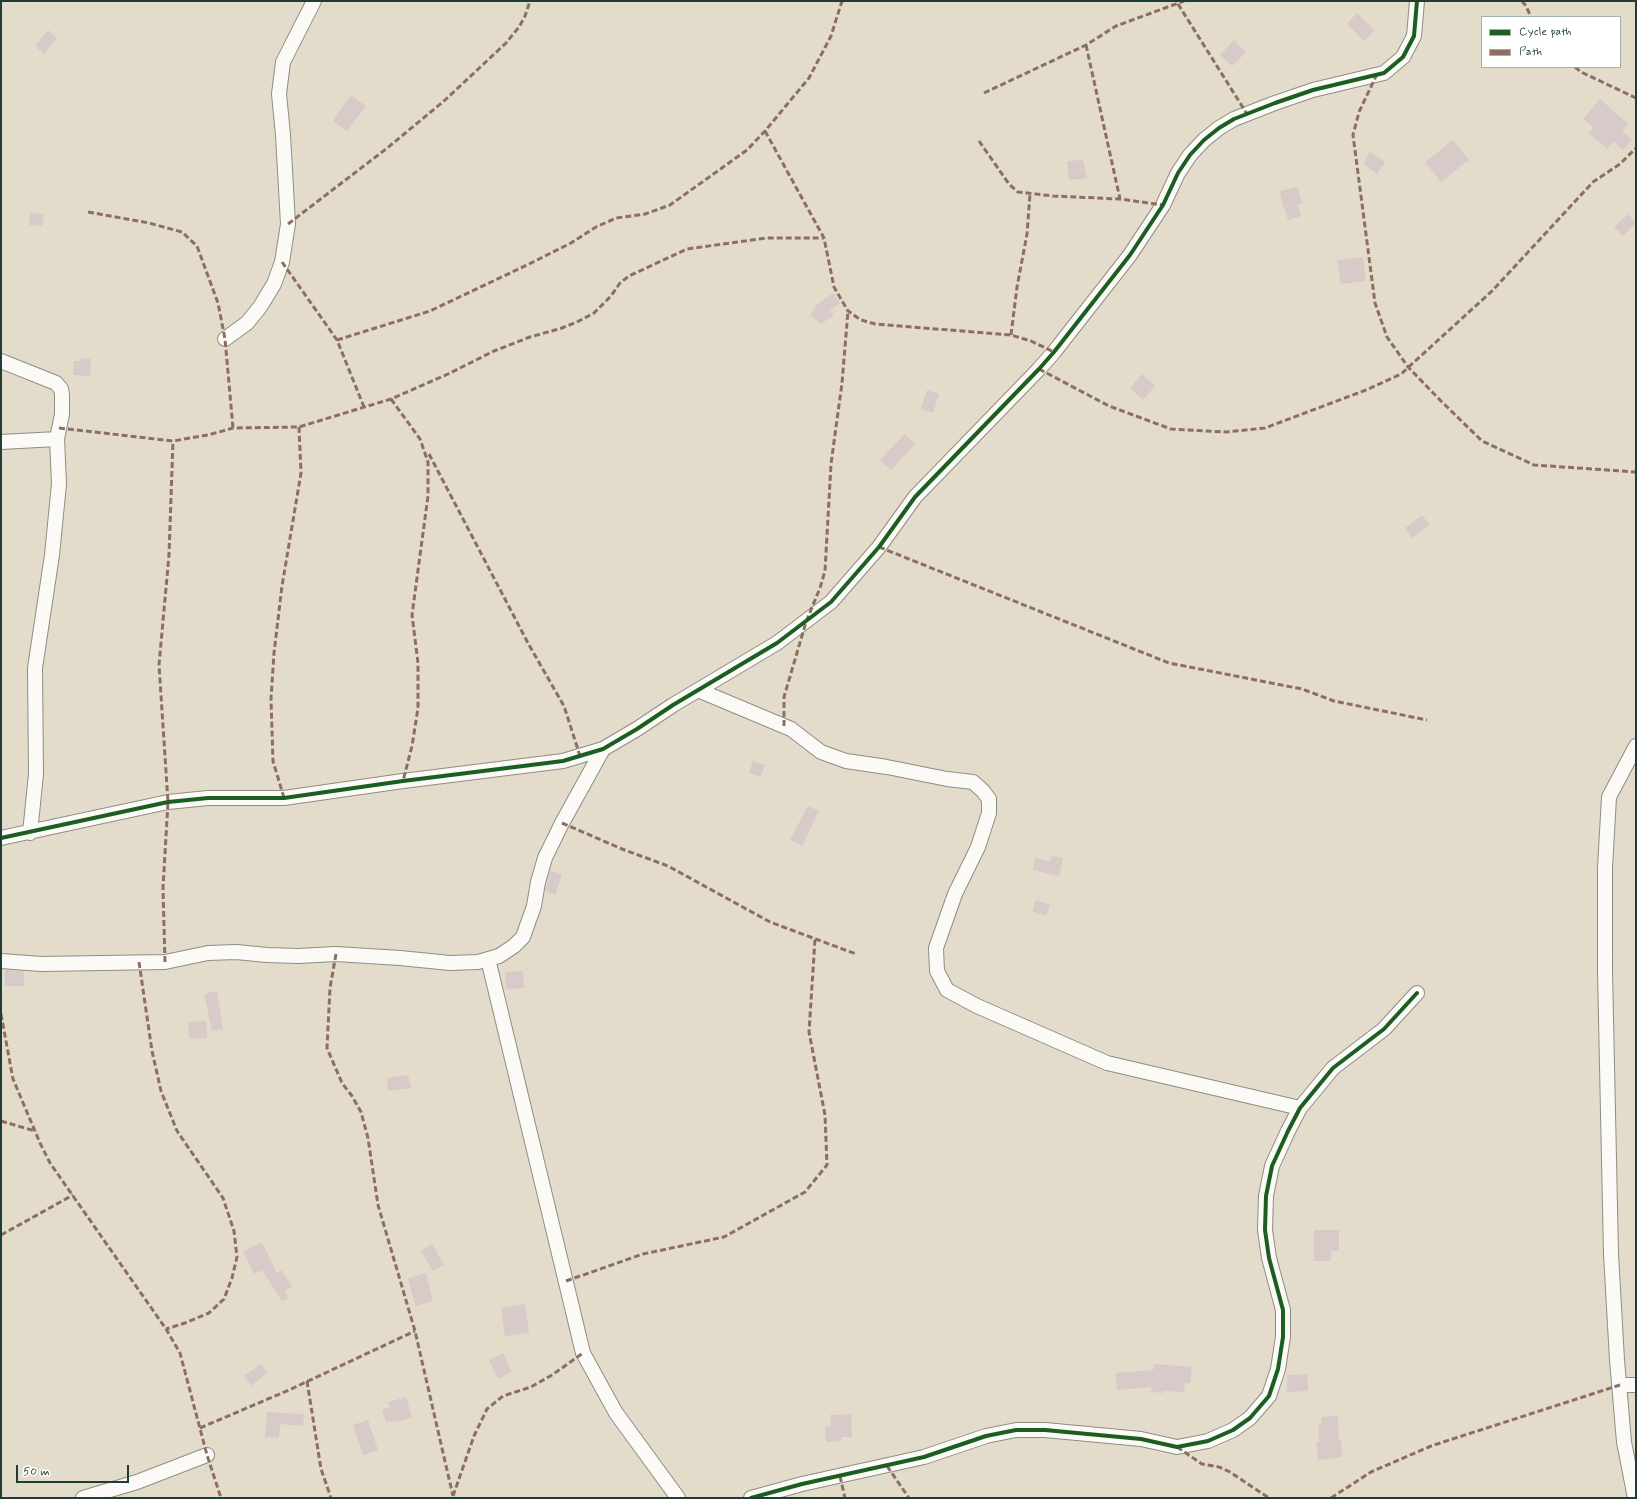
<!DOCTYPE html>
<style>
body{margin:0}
#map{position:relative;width:1637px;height:1499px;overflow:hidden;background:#e4dcca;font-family:Mynerve,sans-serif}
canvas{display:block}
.frame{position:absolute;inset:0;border:2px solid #1f3d34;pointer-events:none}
.legend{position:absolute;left:1481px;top:16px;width:140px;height:52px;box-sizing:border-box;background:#fff;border:1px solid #a5b1ae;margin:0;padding:5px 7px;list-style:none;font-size:12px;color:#1f3d34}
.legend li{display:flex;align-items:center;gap:8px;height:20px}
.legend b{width:20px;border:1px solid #a5b1ae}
.scale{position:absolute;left:16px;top:1465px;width:113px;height:18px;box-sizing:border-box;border:2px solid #1f3d34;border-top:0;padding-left:5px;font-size:12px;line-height:14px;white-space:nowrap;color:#1f3d34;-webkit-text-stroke:3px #fff;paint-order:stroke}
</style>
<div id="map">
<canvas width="1637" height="1499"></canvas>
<div class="frame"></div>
<ul class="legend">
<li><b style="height:5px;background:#1b5e20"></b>Cycle path</li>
<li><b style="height:5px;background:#8d6e63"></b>Path</li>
</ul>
<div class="scale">50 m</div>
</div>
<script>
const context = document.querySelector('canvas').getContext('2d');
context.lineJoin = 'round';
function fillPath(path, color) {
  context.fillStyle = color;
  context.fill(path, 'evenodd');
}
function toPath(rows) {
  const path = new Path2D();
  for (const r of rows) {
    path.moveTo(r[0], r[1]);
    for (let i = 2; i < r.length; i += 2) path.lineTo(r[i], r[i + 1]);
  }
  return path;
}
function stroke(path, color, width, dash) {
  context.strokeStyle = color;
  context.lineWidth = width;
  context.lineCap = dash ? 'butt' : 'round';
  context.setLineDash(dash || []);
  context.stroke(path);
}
fillPath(toPath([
 [1357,13,1375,30,1364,41,1347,24],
 [48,30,57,38,44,54,35,46],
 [1234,40,1246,52,1232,66,1220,55],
 [351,95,366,106,347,131,333,121],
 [1600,99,1628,124,1622,131,1632,140,1623,150,1614,142,1607,149,1589,133,1594,128,1583,119],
 [1453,140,1469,160,1441,182,1425,162],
 [1370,152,1385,162,1377,174,1363,164],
 [1083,160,1087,178,1069,180,1067,161],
 [1298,187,1302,203,1297,204,1301,216,1288,220,1284,207,1283,207,1280,191],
 [30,213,44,214,42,226,29,225],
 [1628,214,1636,223,1623,236,1614,227],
 [1363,257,1366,281,1341,284,1337,260],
 [833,293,840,303,830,310,834,315,821,324,810,315,815,309,814,307],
 [80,358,91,359,90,376,73,375,74,361,80,361],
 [1142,374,1155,386,1143,400,1130,388],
 [927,390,939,394,933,413,921,409],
 [905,434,915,444,891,470,880,460],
 [1422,515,1430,525,1412,538,1405,528],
 [753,761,765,765,761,777,749,773],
 [808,806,819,811,802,846,790,840],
 [1052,856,1063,858,1059,876,1033,870,1035,858,1051,861],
 [550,870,562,875,555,895,545,891],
 [1036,900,1050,905,1046,916,1032,911],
 [5,970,24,971,24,986,5,986],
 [523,971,524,988,506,989,505,972],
 [217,991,223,1029,212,1031,204,994],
 [206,1021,207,1038,189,1039,188,1022],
 [408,1075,411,1088,388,1091,387,1078],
 [1314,1230,1339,1230,1339,1251,1331,1251,1331,1261,1314,1261],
 [262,1242,277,1273,281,1270,292,1287,285,1291,288,1298,282,1301,262,1270,254,1274,243,1251],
 [432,1244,444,1265,433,1271,421,1251],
 [426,1273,433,1301,415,1306,408,1278],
 [525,1304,529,1333,505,1336,501,1308],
 [503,1353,512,1372,498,1379,489,1360],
 [261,1364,267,1373,251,1386,244,1376],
 [1154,1364,1192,1367,1190,1383,1185,1383,1184,1392,1163,1391,1163,1393,1151,1392,1152,1387,1117,1390,1115,1373,1153,1370],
 [1307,1374,1308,1391,1287,1392,1287,1375],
 [406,1397,412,1417,396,1422,395,1420,386,1423,382,1410,390,1407,388,1402],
 [267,1412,304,1414,303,1426,280,1424,279,1438,265,1437],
 [851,1414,852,1437,841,1437,842,1441,826,1442,825,1427,831,1426,830,1415],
 [1338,1416,1339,1440,1341,1440,1342,1457,1318,1460,1316,1442,1319,1442,1318,1425,1322,1425,1321,1417],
 [368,1420,378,1450,363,1455,353,1425]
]), '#d7cac8');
const minor = toPath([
 [225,339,247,323,260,307,274,284,282,262,288,224,283,135,279,94,283,62,314,1],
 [1,361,56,383,61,389,62,395,62,414,57,439,59,484,52,555,35,668,36,774,30,833],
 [1,442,57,439],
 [698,690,791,729,821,752,846,761,887,767,947,779,973,782,983,791,989,799,989,813,978,847,955,894,936,948,937,971,947,990,977,1006,1107,1063,1300,1108],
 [1,838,168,802,208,798,284,798,403,781,563,761,603,749,637,729,673,705,777,643,831,602,879,547,915,497,1039,369,1054,352,1130,255,1163,205,1178,173,1190,155,1204,140,1219,128,1234,119,1275,103,1313,90,1384,73,1403,57,1414,36,1417,1],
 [488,959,583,1353,616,1413,678,1498],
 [1,961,41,964,165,962,208,953,236,952,267,955,298,956,336,954,400,958,450,963,478,962,499,956,514,946,523,937,534,906,538,882,545,858,562,823,603,749],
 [1620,1385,1636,1385],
 [83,1498,137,1482,207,1455],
 [751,1498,802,1484,924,1457,986,1436,1016,1430,1045,1430,1141,1439,1177,1447,1208,1441,1233,1430,1250,1418,1269,1396,1278,1369,1283,1337,1283,1310,1269,1258,1265,1230,1266,1196,1272,1166,1288,1131,1300,1108,1333,1068,1384,1029,1417,993],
 [1635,1498,1624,1442,1617,1360,1611,1254,1605,971,1605,868,1609,797,1636,746]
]);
stroke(minor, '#8d8e83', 16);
stroke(minor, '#fbfaf7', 14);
stroke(toPath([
 [1522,1,1526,6,1531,17],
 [1178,4,1247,114],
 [1086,45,1120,199],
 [1575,67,1581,72,1636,98],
 [1377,74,1359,112,1353,135,1375,303,1387,337,1408,367,1441,401,1482,441,1534,465,1636,472],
 [984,93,1086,45,1116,26,1184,1],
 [765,131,824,238,834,287,848,311,861,320,875,324,1011,335,1031,341,1054,352],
 [979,141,1009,184,1018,192,1053,196,1120,199,1163,205],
 [88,212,149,223,182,232,197,246,218,303,225,339,233,428],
 [288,224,386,149,444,101,506,43,519,27,525,16,530,1],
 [282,262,337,340,364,407],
 [1011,335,1017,287,1027,234,1030,194],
 [337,340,430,311,527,265,571,243,596,227,616,218,645,214,670,205,747,150,765,131,809,78,831,36,842,1],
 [1039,369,1109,406,1171,429,1226,432,1265,428,1366,390,1401,374,1492,291,1593,182,1620,164,1636,148],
 [391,399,420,439,428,462,428,496,412,615,418,663,418,708,412,746,403,781],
 [59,428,173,441,208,435,233,428,299,427,391,399,448,374,494,351,530,337,562,328,579,321,594,313,611,296,620,283,629,276,687,249,766,238,824,238],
 [429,454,529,645,564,706,580,756],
 [879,547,1169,663,1302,689,1334,701,1427,720],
 [784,726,784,697,806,622,820,588,825,571,831,464,842,383,848,311],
 [284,798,273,761,271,699,274,653,282,586,301,473,299,427],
 [562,823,622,849,668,866,770,922,856,954],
 [336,954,330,988,327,1048,342,1083,352,1096,361,1112,368,1138,378,1205,415,1331,453,1496],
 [139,962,152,1051,161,1091,177,1131,223,1198,234,1231,237,1257,232,1278,224,1299,209,1313,185,1323,166,1329],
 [165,962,163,888,168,802,159,665,169,555,173,441],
 [1,1014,13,1079,40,1143,50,1163,166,1329,180,1353,207,1455,221,1498],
 [1,1121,35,1131],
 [1,1235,73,1195],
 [566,1281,643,1254,724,1237,805,1192,827,1165,825,1115,809,1032,815,939],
 [307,1381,321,1469,331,1498],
 [200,1428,289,1390,415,1331],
 [1177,1447,1202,1464,1219,1467,1230,1472,1269,1498],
 [887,1466,909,1498],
 [840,1476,845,1498],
 [453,1496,474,1436,487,1409,503,1396,531,1387,552,1375,583,1353],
 [1331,1498,1371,1472,1431,1446,1620,1385]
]), '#8d6e63', 3, [6, 3]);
stroke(toPath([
 [1,838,168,802,208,798,284,798,403,781,563,761,603,749,637,729,673,705,777,643,831,602,879,547,915,497,1039,369,1054,352,1130,255,1163,205,1178,173,1190,155,1204,140,1219,128,1234,119,1275,103,1313,90,1384,73,1403,57,1414,36,1417,1],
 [751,1498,802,1484,924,1457,986,1436,1016,1430,1045,1430,1141,1439,1177,1447,1208,1441,1233,1430,1250,1418,1269,1396,1278,1369,1283,1337,1283,1310,1269,1258,1265,1230,1266,1196,1272,1166,1288,1131,1300,1108,1333,1068,1384,1029,1417,993]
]), '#1b5e20', 4);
</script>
